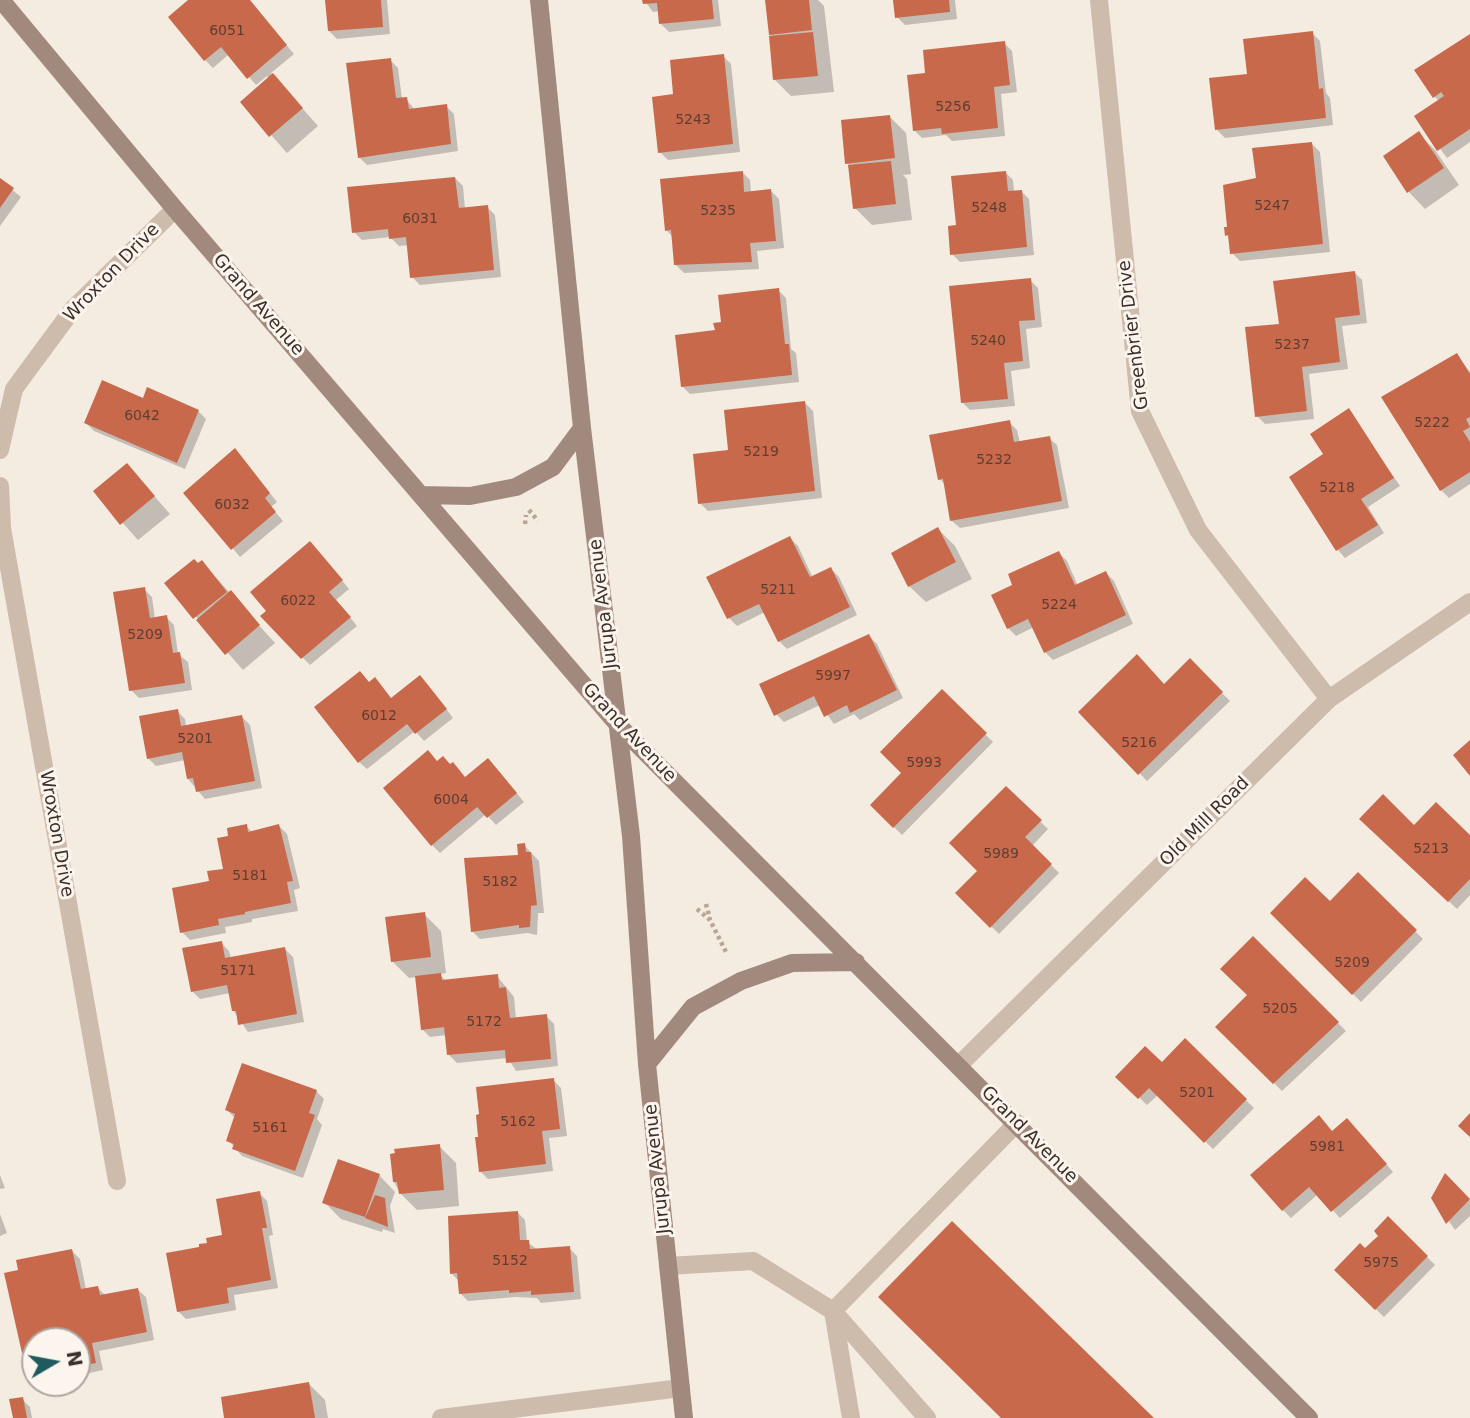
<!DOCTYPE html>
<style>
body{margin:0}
#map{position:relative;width:1470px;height:1418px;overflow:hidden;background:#f4ebe1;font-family:"DejaVu Sans",sans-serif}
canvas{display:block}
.north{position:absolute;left:21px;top:1327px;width:70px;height:70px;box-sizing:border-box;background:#fbf5ee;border:2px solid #aea6a0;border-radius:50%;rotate:80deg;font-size:19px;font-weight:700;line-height:28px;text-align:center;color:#3b302b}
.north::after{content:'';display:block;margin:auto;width:24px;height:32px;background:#1f5a5e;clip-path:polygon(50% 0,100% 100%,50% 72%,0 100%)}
</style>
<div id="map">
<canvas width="1470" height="1418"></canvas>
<div class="north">N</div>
</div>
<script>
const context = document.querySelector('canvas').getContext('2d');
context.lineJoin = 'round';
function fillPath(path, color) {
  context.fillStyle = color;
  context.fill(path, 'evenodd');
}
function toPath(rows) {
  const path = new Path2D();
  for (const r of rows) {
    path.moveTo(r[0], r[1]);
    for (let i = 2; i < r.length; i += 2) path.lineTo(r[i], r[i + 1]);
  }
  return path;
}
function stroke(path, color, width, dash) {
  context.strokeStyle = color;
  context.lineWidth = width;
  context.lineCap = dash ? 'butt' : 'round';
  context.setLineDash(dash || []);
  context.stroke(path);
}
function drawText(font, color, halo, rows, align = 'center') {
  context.font = font + ' "DejaVu Sans",sans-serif';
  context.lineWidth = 6;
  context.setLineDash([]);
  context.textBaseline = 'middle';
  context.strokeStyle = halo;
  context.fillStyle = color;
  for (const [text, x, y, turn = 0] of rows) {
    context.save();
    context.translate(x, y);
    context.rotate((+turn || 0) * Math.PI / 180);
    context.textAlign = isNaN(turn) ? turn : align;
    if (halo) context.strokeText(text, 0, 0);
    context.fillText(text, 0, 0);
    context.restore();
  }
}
fillPath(toPath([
 [191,0,249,0,294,54,271,73,318,126,287,153,242,102,269,79,267,76,256,85,229,54,213,68,205,60],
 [327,0,387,0,390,34,337,39,329,31],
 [644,0,718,0,721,26,669,32,661,24,659,11,653,12],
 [767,0,818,0,824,6,834,92,791,96,775,80],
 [895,0,955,0,957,19,905,25,897,17],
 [1312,33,1320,41,1326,93,1330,98,1333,125,1225,138,1217,130,1249,75],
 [1470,36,1470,142,1447,158,1416,116,1439,101,1434,96],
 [1004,43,1012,51,1017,92,1001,94,1005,136,952,141,946,135,922,138,914,130,927,75],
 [723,56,731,64,740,152,668,160,660,152,675,96],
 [390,60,398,68,402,99,406,99,415,110,446,106,454,114,458,151,367,165,359,157],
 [890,117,906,133,911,174,903,175,907,179,912,220,872,225,855,208,850,166,847,163],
 [1419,134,1435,150,1459,185,1425,209,1409,192,1385,157],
 [1312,144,1320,152,1330,252,1240,261,1232,253,1230,239,1227,235,1258,179],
 [742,172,750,180,751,193,771,191,779,199,784,248,757,251,759,269,684,273,676,265,673,237,667,231],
 [1005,172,1013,180,1014,192,1021,191,1029,199,1034,255,960,262,952,254,957,227],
 [455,178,463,186,465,209,487,207,495,215,501,277,420,285,412,277,409,245,399,246,390,237,362,240,354,232],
 [0,180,21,197,0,226],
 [1354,272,1362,280,1367,323,1342,326,1348,369,1309,374,1314,419,1265,424,1257,416],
 [1030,280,1038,288,1042,327,1026,329,1030,368,1011,371,1015,406,970,410,962,402],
 [778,290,786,298,791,349,796,353,799,382,690,394,682,386,723,324],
 [1457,355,1470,372,1470,484,1449,498,1441,490],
 [144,400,198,411,206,419,185,469,94,431,86,423],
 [805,403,813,411,822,498,708,511,700,503,730,451],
 [1349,411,1400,486,1368,507,1384,533,1345,558,1338,550,1326,455],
 [1009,422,1017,430,1020,443,1049,438,1057,445,1069,508,960,528,952,521,945,485,940,479],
 [243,459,277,502,271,507,283,521,240,557,186,493],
 [127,465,170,514,138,540,95,492],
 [938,529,955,546,972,579,926,602,909,586],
 [790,538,798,546,813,578,831,569,839,577,857,615,787,649,779,641,765,612,737,626,729,618,709,578],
 [318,551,349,589,336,600,357,626,310,665,262,616],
 [1059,553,1067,561,1078,586,1106,573,1114,581,1133,624,1053,660,1045,652,1034,627,1016,636,1008,628,1015,586],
 [202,562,275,643,243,670,167,584],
 [144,589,152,597,155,619,166,617,174,625,178,654,188,662,192,690,139,698,131,690],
 [869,636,877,644,903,698,860,720,854,714,834,724,820,705,784,722,776,714],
 [1190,661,1230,701,1147,781,1080,712,1165,686],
 [370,684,392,700,428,685,453,718,424,741,415,731,367,769,359,762],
 [942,691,993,742,902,835,872,805,904,773],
 [177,711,185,719,186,727,242,717,250,725,262,788,205,799,188,779,185,760,156,766,148,758],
 [496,768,524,802,496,825,486,814,440,853,432,845,466,778],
 [1006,788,1048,829,1032,846,1059,873,999,934,957,893,979,871],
 [1361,819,1470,838,1470,895,1457,909],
 [246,826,253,833,279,826,287,834,300,888,294,890,298,911,252,919,252,922,225,927,226,933,190,940,182,932,211,883,225,870],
 [524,845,539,861,544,913,538,913,537,935,527,933,480,939,472,931],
 [1358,875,1423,939,1361,1002,1272,913,1330,904],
 [424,914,441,931,446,973,439,974,447,982,497,976,514,997,516,1019,546,1016,554,1024,558,1066,516,1071,508,1058,457,1063,449,1055,447,1035,430,1037,422,1029,417,977,409,978,392,961],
 [1253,939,1346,1031,1282,1091,1217,1027,1249,995],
 [221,943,229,951,231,958,285,949,293,957,304,1022,248,1032,233,1010,230,993,200,999,192,991],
 [1185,1041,1254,1108,1213,1149,1158,1095,1147,1105,1118,1077,1162,1064],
 [553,1080,561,1088,567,1136,549,1138,553,1171,488,1179,480,1171],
 [316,1091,324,1099,317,1119,322,1125,303,1178,242,1156,228,1140,235,1118,227,1110],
 [1355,1128,1393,1172,1340,1218,1318,1194,1291,1218,1283,1210,1333,1132],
 [439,1146,456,1163,459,1206,417,1210,400,1193,394,1182,397,1154],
 [0,1175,5,1188,0,1189],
 [379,1175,395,1192,390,1206,395,1233,383,1229,382,1232,341,1219,324,1202],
 [1445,1176,1470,1201,1470,1216,1455,1230,1433,1198],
 [259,1193,267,1201,273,1235,269,1236,278,1288,234,1295,236,1310,186,1319,178,1311,201,1249,224,1237],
 [517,1212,525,1220,527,1242,538,1250,569,1248,577,1256,581,1299,541,1303,537,1298,516,1297,468,1301,460,1293,459,1281,451,1273],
 [0,1214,7,1233,0,1236],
 [1389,1219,1435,1265,1384,1317,1336,1270,1365,1251,1380,1236],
 [72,1251,80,1259,86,1290,98,1288,106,1296,138,1290,146,1297,154,1340,99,1351,103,1370,77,1376,77,1341,35,1341,35,1359,24,1352,21,1272],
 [308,1383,325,1400,328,1418,226,1418],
 [22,1399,30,1407,32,1418,14,1418]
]), '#0003');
fillPath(toPath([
 [188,0,250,0,287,45,247,79,221,47,204,61,168,17],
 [325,0,381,0,383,27,328,31],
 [642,0,712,0,714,19,659,24,657,3,643,4],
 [765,0,809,0,812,30,769,35],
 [893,0,949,0,950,12,895,18],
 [1313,31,1319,89,1323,88,1326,118,1215,130,1209,78,1247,74,1243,39],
 [813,32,818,76,773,80,769,36],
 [1470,34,1470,129,1437,151,1414,116,1444,96,1441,92,1433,98,1414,70],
 [1005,41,1010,85,994,87,998,128,942,134,941,128,913,131,907,75,925,73,923,50],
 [724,54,733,144,658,153,652,97,673,94,670,60],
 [391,58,396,98,407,97,409,109,447,104,451,144,358,158,346,63],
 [273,73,303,108,269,137,240,102],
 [890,115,895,158,845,164,841,120],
 [1419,131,1444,168,1407,193,1383,156],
 [1312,142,1323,244,1230,254,1228,235,1225,236,1224,227,1227,227,1223,185,1256,178,1252,148],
 [891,161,896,204,853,209,848,165],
 [743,171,744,192,771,189,776,241,750,243,752,262,674,265,671,230,665,231,660,179],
 [1006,171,1008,191,1022,190,1027,247,950,255,948,226,956,225,951,176],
 [455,177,459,208,488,205,494,270,410,278,406,237,389,239,388,229,352,233,347,187],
 [0,178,14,188,0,208],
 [1355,271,1360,315,1335,318,1340,362,1302,367,1307,411,1255,417,1245,327,1279,324,1273,281],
 [1031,278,1035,320,1019,321,1023,361,1004,363,1008,399,961,403,949,286],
 [779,288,785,344,789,344,792,375,681,387,675,335,715,330,713,323,721,322,718,295],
 [1457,353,1470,374,1470,417,1466,419,1470,427,1463,431,1470,442,1470,472,1440,491,1381,397],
 [102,380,143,398,147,387,199,410,177,463,84,423],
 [805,401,815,491,698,504,693,454,728,450,724,410],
 [1349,408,1394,478,1361,499,1378,525,1336,551,1289,477,1323,454,1310,434],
 [1010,420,1014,442,1050,436,1062,501,950,521,943,479,938,480,929,435],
 [235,448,270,493,265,498,276,512,231,550,183,493],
 [127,463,155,496,120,525,93,491],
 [938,527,956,562,908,587,891,553],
 [790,536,810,577,831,567,850,607,778,642,759,604,727,619,706,577],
 [310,541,343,580,329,592,351,617,301,659,260,616,266,611,250,592],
 [1059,551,1075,585,1106,571,1126,615,1044,653,1028,619,1007,629,991,595,1012,585,1008,574],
 [194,559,198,563,202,560,227,592,193,619,164,583],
 [145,587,150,618,167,615,173,653,180,652,185,683,129,691,113,592],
 [231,590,260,625,225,655,196,620],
 [869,634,897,690,850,713,847,705,824,717,814,696,774,716,759,684],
 [1137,654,1164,684,1190,658,1223,692,1138,775,1078,712],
 [360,671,369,682,375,677,391,698,420,675,447,709,415,734,407,724,358,763,314,707],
 [942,689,987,733,893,828,870,805,901,773,880,752],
 [178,709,181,726,242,715,255,781,196,792,193,778,187,779,182,752,147,759,139,716],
 [1470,740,1470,776,1453,755],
 [428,750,437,761,443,756,450,764,453,762,465,777,488,758,517,793,487,818,477,807,431,846,383,788],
 [1006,786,1042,820,1025,837,1052,864,990,928,955,893,977,871,949,843],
 [1383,794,1414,825,1436,802,1470,835,1470,879,1448,902,1359,819],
 [247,824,248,832,279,824,293,881,287,882,291,903,245,912,245,914,218,919,219,925,180,933,172,888,209,881,207,871,223,869,217,838,228,836,227,828],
 [525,843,526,852,531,852,537,905,531,906,530,927,519,928,519,925,471,932,464,858,518,855,517,844],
 [1358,872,1417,930,1352,995,1270,913,1305,877,1330,901],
 [425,912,431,957,391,962,385,917],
 [1253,936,1339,1022,1273,1084,1215,1027,1247,995,1220,969],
 [222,941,225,958,285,947,297,1014,238,1025,236,1011,232,1011,227,985,191,992,182,948],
 [441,973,442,980,498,974,499,988,506,987,510,1018,547,1014,551,1059,506,1063,505,1050,447,1055,444,1027,421,1030,415,976],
 [1185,1038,1247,1099,1204,1143,1149,1088,1138,1099,1115,1077,1145,1046,1162,1062],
 [242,1063,317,1090,309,1113,315,1115,295,1171,232,1149,234,1144,226,1141,235,1114,225,1110],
 [554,1078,560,1129,542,1131,546,1164,479,1172,475,1137,478,1137,476,1115,479,1114,476,1087],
 [1470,1113,1470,1137,1458,1126],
 [1319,1115,1332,1131,1347,1118,1387,1164,1331,1212,1309,1187,1282,1211,1250,1175],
 [440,1144,444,1190,399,1194,397,1182,393,1182,390,1154,395,1153,394,1149],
 [338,1159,380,1174,365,1217,322,1203],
 [1445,1173,1470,1199,1446,1224,1431,1198],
 [260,1191,267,1228,262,1228,271,1280,227,1288,229,1303,177,1312,166,1253,199,1247,199,1244,207,1243,206,1238,222,1235,216,1199],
 [375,1195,385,1198,388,1227,365,1218],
 [518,1211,520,1240,529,1240,530,1249,570,1246,574,1292,531,1295,531,1291,509,1293,509,1290,459,1294,457,1273,450,1274,448,1216],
 [1388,1216,1428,1256,1375,1310,1334,1270,1360,1243,1365,1248,1378,1236,1374,1231],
 [952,1221,1154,1418,1001,1418,878,1297],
 [72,1249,81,1289,98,1286,100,1295,138,1288,147,1332,92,1343,96,1363,77,1367,77,1341,35,1341,35,1351,22,1353,4,1273,18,1270,16,1260],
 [309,1382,315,1418,224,1418,221,1397],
 [23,1397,27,1418,13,1418,9,1399]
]), '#c8694b');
stroke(toPath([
 [529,510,538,521],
 [525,524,526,515],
 [706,904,710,919],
 [697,909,710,920,727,954]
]), '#b9a596', 4.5, [3.5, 3.5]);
stroke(toPath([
 [668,1266,753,1261,833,1311,1017,1123],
 [833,1311,927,1418],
 [833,1311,851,1418],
 [441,1418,681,1388]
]), '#cdbbac', 18);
stroke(toPath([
 [1099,0,1140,411,1198,530,1329,699],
 [0,450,14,389,73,309,175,209],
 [0,486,2,528,117,1181],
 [959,1065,1329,699,1470,602]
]), '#cdbbac', 18);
stroke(toPath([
 [1,0,175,209,619,726,1309,1418],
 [539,0,582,428,631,836,647,1064,684,1418],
 [421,495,470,496,516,487,553,467,582,428],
 [647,1064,693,1007,741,981,792,963,856,962]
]), '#a18a7d', 18);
drawText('14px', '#5e3e33', null, [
 ["6051",227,31],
 ["5256",953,107],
 ["5243",693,120],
 ["5247",1272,206],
 ["5248",989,208],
 ["5235",718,211],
 ["6031",420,219],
 ["5240",988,341],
 ["5237",1292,345],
 ["6042",142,416],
 ["5222",1432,423],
 ["5219",761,452],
 ["5232",994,460],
 ["5218",1337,488],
 ["6032",232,505],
 ["5211",778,590],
 ["6022",298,601],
 ["5224",1059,605],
 ["5209",145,635],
 ["5997",833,676],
 ["6012",379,716],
 ["5201",195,739],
 ["5216",1139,743],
 ["5993",924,763],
 ["6004",451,800],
 ["5213",1431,849],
 ["5989",1001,854],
 ["5181",250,876],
 ["5182",500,882],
 ["5209",1352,963],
 ["5171",238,971],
 ["5205",1280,1009],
 ["5172",484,1022],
 ["5201",1197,1093],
 ["5162",518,1122],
 ["5161",270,1128],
 ["5981",1327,1147],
 ["5152",510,1261],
 ["5975",1381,1263]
]);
drawText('18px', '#3b302b', '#fbf5ee', [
 ["Wroxton Drive",112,273,-46],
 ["Grand Avenue",258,305,49],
 ["Greenbrier Drive",1134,335,-97],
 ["Jurupa Avenue",604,604,-97],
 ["Grand Avenue",629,733,47],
 ["Old Mill Road",1205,822,-45],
 ["Wroxton Drive",56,834,80],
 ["Grand Avenue",1029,1135,45],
 ["Jurupa Avenue",658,1169,-96]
]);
</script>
